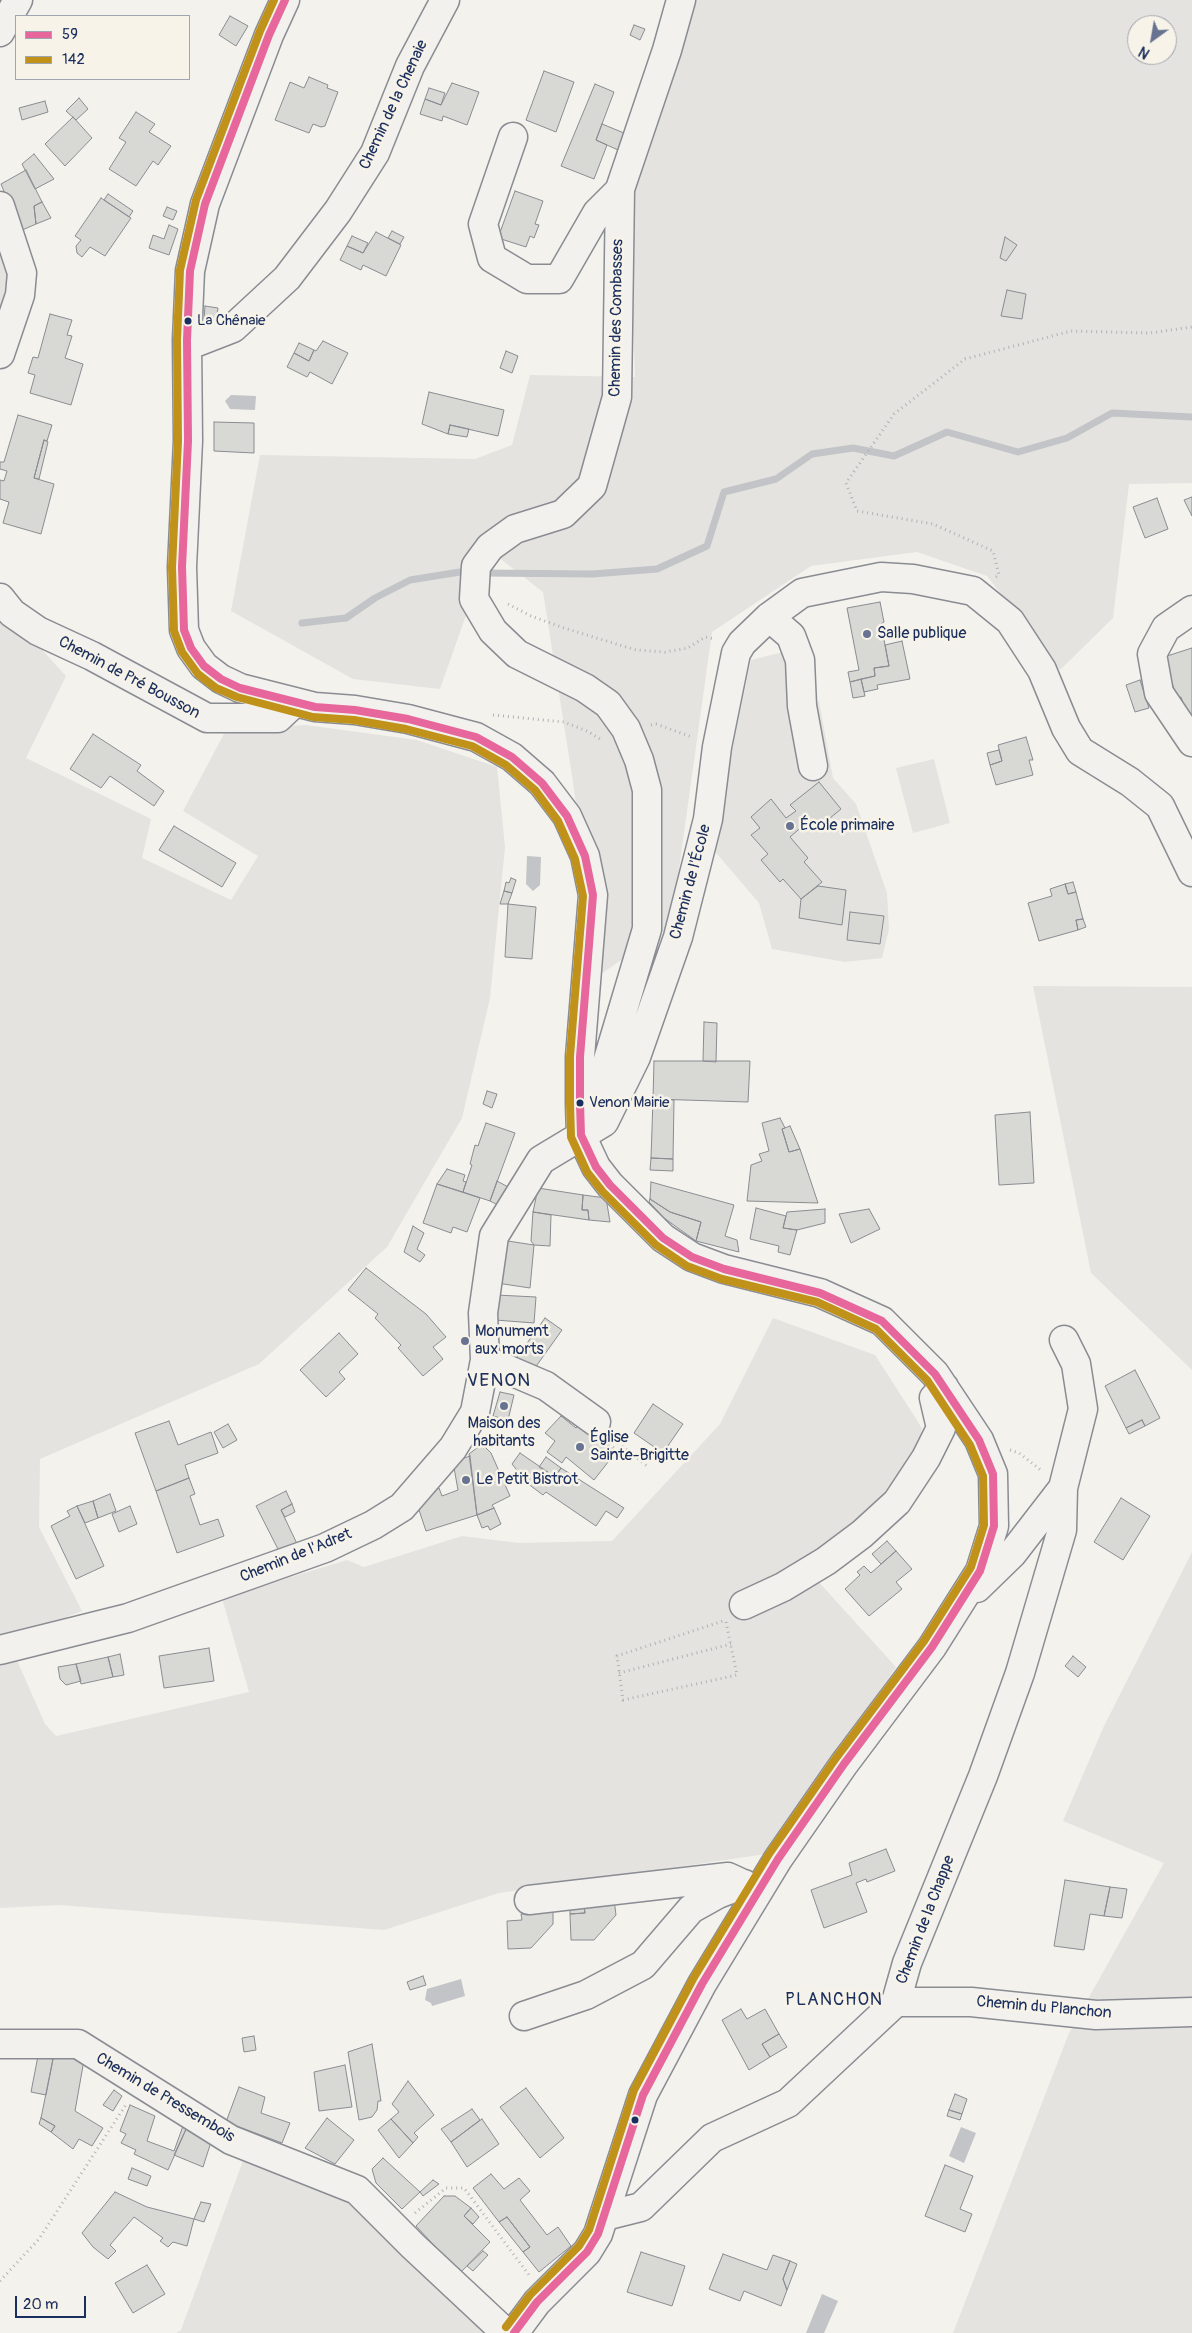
<!DOCTYPE html>
<meta charset="utf-8">
<style>
body{margin:0}
#map{position:relative;width:1192px;height:2333px;overflow:hidden;background:#f4f2ec;font-family:Pangolin,sans-serif}
canvas{display:block}
.legend{position:absolute;left:15px;top:15px;width:175px;height:65px;box-sizing:border-box;background:#f7f3e8;border:1px solid #9fa5b1;margin:0;padding:6px 9px;list-style:none;font-size:15px;color:#1b2f5e}
.legend li{display:flex;align-items:center;gap:10px;height:25px}
.legend b{width:25px;border:1px solid #9fa5b1}
.north{position:absolute;left:1127px;top:15px;width:50px;height:50px;box-sizing:border-box;background:#f7f3e8;border:1px solid #9fa5b1;border-radius:50%;rotate:212deg;font-size:14px;font-weight:700;line-height:20px;text-align:center;color:#1b2f5e}
.north::after{content:'';display:block;margin:auto;width:18px;height:22px;background:#677390;clip-path:polygon(50% 0,100% 100%,50% 72%,0 100%)}
.scale{position:absolute;left:15px;top:2296px;width:71px;height:22px;box-sizing:border-box;border:2px solid #1b2f5e;border-top:0;padding-left:6px;font-size:15px;line-height:18px;white-space:nowrap;color:#1b2f5e;-webkit-text-stroke:4px #f7f3e8;paint-order:stroke}
</style>
<div id="map">
<canvas width="1192" height="2333"></canvas>
<ul class="legend">
<li><b style="height:6px;background:#e7679c"></b>59</li>
<li><b style="height:6px;background:#c0921a"></b>142</li>
</ul>
<div class="north">N</div>
<div class="scale">20 m</div>
</div>
<script>
const context = document.querySelector('canvas').getContext('2d');
context.lineJoin = 'round';
function fillPath(path, color) {
  context.fillStyle = color;
  context.fill(path, 'evenodd');
}
function toPath(rows) {
  const path = new Path2D();
  for (const r of rows) {
    path.moveTo(r[0], r[1]);
    for (let i = 2; i < r.length; i += 2) path.lineTo(r[i], r[i + 1]);
  }
  return path;
}
function stroke(path, color, width, dash) {
  context.strokeStyle = color;
  context.lineWidth = width;
  context.lineCap = dash ? 'butt' : 'round';
  context.setLineDash(dash || []);
  context.stroke(path);
}
function drawText(font, color, halo, rows, align = 'center') {
  context.font = font + ' Pangolin,sans-serif';
  context.lineWidth = 5;
  context.setLineDash([]);
  context.textBaseline = 'middle';
  context.strokeStyle = halo;
  context.fillStyle = color;
  for (const [text, x, y, turn = 0] of rows) {
    context.save();
    context.translate(x, y);
    context.rotate((+turn || 0) * Math.PI / 180);
    context.textAlign = isNaN(turn) ? turn : align;
    if (halo) context.strokeText(text, 0, 0);
    context.fillText(text, 0, 0);
    context.restore();
  }
}
fillPath(toPath([
 [691,0,1192,0,1192,483,1129,484,1113,618,1060,670,987,576,917,552,811,566,712,632,671,926,598,976,573,782,543,592,489,550,440,689,353,679,231,611,260,455,475,459,512,445,530,375,635,377,627,185],
 [1137,25,1167,25,1167,55,1137,55],
 [0,249,8,276,0,321],
 [0,604,66,676,26,758,151,819,142,858,231,900,258,856,183,811,226,730,306,725,417,740,497,767,505,847,490,998,462,1118,387,1247,259,1364,40,1459,39,1527,82,1611,8,1640,45,1724,56,1736,249,1692,222,1598,347,1560,364,1567,462,1536,519,1543,612,1541,720,1424,773,1318,875,1355,922,1428,915,1461,880,1508,806,1568,896,1667,766,1854,499,1893,384,1930,59,1905,0,1908],
 [784,652,795,708,819,701,833,778,856,804,887,893,889,929,882,958,845,962,772,949,759,903,712,848,751,660],
 [934,759,950,823,913,833,896,768],
 [1033,986,1192,987,1192,1370,1091,1273],
 [1192,1552,1192,2333,953,2333,1069,2033,1164,1863,1063,1821,1104,1726],
 [244,2158,341,2197,379,2222,494,2333,176,2333,181,2330]
]), '#e4e3df');
fillPath(toPath([
 [231,395,256,396,255,410,230,409,225,401],
 [527,856,541,857,540,885,533,891,526,884],
 [461,1979,465,1996,432,2006,431,2003,425,2000,427,1989],
 [961,2127,976,2133,964,2163,949,2156],
 [822,2294,838,2301,824,2333,806,2333]
]), '#c2c4c8');
stroke(toPath([
 [484,573,593,574,657,569,707,546,724,492,776,479,812,454,853,448,894,456,947,432,1018,452,1067,438,1112,413,1192,417],
 [302,623,346,618,375,598,410,580,460,572]
]), '#c2c4c8', 7);
const building = toPath([
 [230,16,248,26,236,46,219,35,230,16],
 [634,25,645,29,640,40,630,35,634,25],
 [544,71,574,82,556,132,526,120,544,71],
 [309,77,328,85,327,88,338,92,325,126,321,127,313,124,309,133,275,120,290,82,304,88,309,77],
 [452,83,479,92,467,125,443,116,442,121,420,114,425,99,441,105,452,83],
 [595,84,614,92,596,140,607,145,594,179,561,166,595,84],
 [429,88,445,93,441,105,425,99,429,88],
 [79,98,88,109,76,120,66,111,79,98],
 [45,101,48,112,22,120,19,108,45,101],
 [136,112,155,124,149,132,171,146,158,165,153,161,136,186,109,169,126,142,119,138,136,112],
 [73,117,92,138,65,166,45,144,73,117],
 [602,124,624,133,618,150,596,140,602,124],
 [34,154,54,179,35,189,22,164,34,154],
 [26,170,42,202,34,206,36,224,20,231,1,184,26,170],
 [515,191,543,201,535,224,539,225,534,238,530,236,526,247,498,238,515,191],
 [108,194,133,211,129,217,104,200,108,194],
 [101,198,131,218,105,256,90,247,82,257,77,253,76,246,81,240,75,236,101,198],
 [42,202,51,218,36,224,34,206,42,202],
 [167,207,177,211,173,220,163,216,167,207],
 [169,225,178,229,169,255,149,248,153,235,164,239,169,225],
 [392,231,404,237,400,244,388,238,392,231],
 [376,232,401,245,386,276,363,265,361,270,340,260,347,246,363,253,376,232],
 [352,236,368,243,363,253,347,246,352,236],
 [1005,237,1017,245,1006,261,1000,258,1005,237],
 [1007,290,1026,294,1022,319,1001,316,1007,290],
 [205,306,218,308,216,320,204,319,205,306],
 [50,314,72,320,67,335,72,336,65,358,83,364,71,405,30,393,35,375,28,373,33,357,38,358,50,314],
 [323,341,348,353,332,384,310,372,307,377,287,367,294,353,309,361,314,350,316,351,323,341],
 [299,343,314,350,309,361,294,353,299,343],
 [506,351,518,356,512,373,500,368,506,351],
 [429,392,504,410,498,436,450,425,448,434,422,424,429,392],
 [18,415,52,425,47,441,44,440,34,478,54,484,41,534,3,523,9,502,0,499,0,480,4,481,7,471,0,469,0,462,4,462,18,415],
 [214,422,254,423,254,453,214,451,214,422],
 [450,425,469,429,467,437,448,434,450,425],
 [44,440,48,442,39,479,34,478,44,440],
 [1192,497,1192,516,1184,500,1192,497],
 [1157,498,1168,529,1145,538,1133,507,1157,498],
 [880,602,884,622,881,624,889,666,874,668,875,676,850,682,848,672,859,670,847,608,880,602],
 [902,641,910,679,877,685,878,689,864,692,861,679,875,676,874,668,889,666,885,645,902,641],
 [1192,648,1192,718,1188,719,1181,697,1177,699,1164,657,1192,648],
 [861,679,865,696,853,698,850,682,861,679],
 [1140,680,1149,708,1135,712,1126,685,1140,680],
 [93,734,141,765,137,771,164,791,154,806,110,776,101,788,70,769,93,734],
 [1026,737,1033,760,1029,760,1033,775,996,785,990,765,1002,761,998,745,1026,737],
 [999,750,1002,761,990,765,987,753,999,750],
 [819,782,841,809,813,832,805,824,790,837,808,858,804,862,822,882,801,899,783,879,780,882,761,860,768,854,751,835,760,828,751,817,771,799,786,818,796,811,790,805,819,782],
 [174,826,236,863,222,887,159,850,174,826],
 [511,878,516,880,512,893,504,891,506,882,509,883,511,878],
 [1073,882,1076,892,1068,894,1065,884,1073,882],
 [1065,884,1068,894,1076,892,1083,919,1076,920,1078,930,1039,941,1028,903,1052,896,1050,889,1065,884],
 [818,886,846,890,842,925,799,918,801,899,818,886],
 [504,891,512,893,508,904,500,904,504,891],
 [508,904,536,907,532,959,505,957,508,904],
 [850,912,884,916,880,944,847,940,850,912],
 [1083,919,1086,927,1078,930,1076,920,1083,919],
 [704,1022,717,1023,716,1062,703,1061,704,1022],
 [654,1061,750,1061,748,1102,653,1099,654,1061],
 [487,1091,497,1094,492,1108,483,1104,487,1091],
 [653,1099,674,1100,673,1159,651,1158,653,1099],
 [1030,1112,1034,1183,999,1185,995,1115,1030,1112],
 [780,1118,785,1128,782,1129,789,1152,800,1149,818,1203,747,1201,751,1165,762,1161,759,1154,769,1151,762,1123,780,1118],
 [486,1123,515,1133,490,1201,463,1192,472,1165,470,1164,475,1145,478,1146,486,1123],
 [790,1126,800,1149,789,1152,782,1129,790,1126],
 [651,1158,673,1159,673,1171,650,1170,651,1158],
 [447,1169,465,1175,463,1181,466,1182,463,1192,437,1184,447,1169],
 [497,1181,512,1189,502,1207,490,1201,497,1181],
 [651,1182,734,1205,725,1236,737,1240,739,1252,696,1241,701,1222,670,1212,650,1199,651,1182],
 [437,1184,480,1198,467,1232,453,1227,451,1233,423,1223,437,1184],
 [538,1188,583,1195,582,1210,588,1210,589,1220,533,1212,538,1188],
 [583,1195,606,1198,610,1222,589,1220,588,1210,582,1210,583,1195],
 [650,1199,670,1212,701,1222,696,1241,664,1218,649,1202,650,1199],
 [756,1208,786,1216,783,1228,797,1230,790,1255,778,1252,779,1246,750,1239,756,1208],
 [825,1209,825,1223,797,1230,783,1228,787,1212,825,1209],
 [869,1209,880,1229,851,1243,839,1214,869,1209],
 [533,1212,551,1215,550,1246,534,1245,531,1241,533,1212],
 [413,1226,424,1233,417,1249,425,1255,420,1262,404,1252,413,1226],
 [501,1240,534,1245,530,1288,497,1283,501,1240],
 [366,1268,426,1314,446,1337,433,1347,443,1359,423,1376,398,1348,401,1345,375,1318,378,1314,348,1290,366,1268],
 [496,1295,536,1297,534,1323,495,1320,496,1295],
 [545,1318,562,1330,532,1372,515,1360,545,1318],
 [339,1333,358,1354,339,1372,345,1379,326,1397,300,1370,339,1333],
 [1135,1370,1160,1418,1145,1426,1142,1420,1126,1428,1105,1386,1135,1370],
 [500,1392,514,1395,508,1420,493,1416,500,1392],
 [653,1404,683,1424,663,1453,634,1433,653,1404],
 [561,1416,576,1428,580,1423,616,1452,594,1480,566,1457,562,1463,547,1452,555,1441,545,1433,561,1416],
 [1142,1420,1145,1426,1129,1434,1126,1428,1142,1420],
 [169,1421,178,1445,211,1432,218,1453,185,1465,189,1478,156,1491,135,1433,169,1421],
 [228,1424,237,1440,223,1448,214,1432,228,1424],
 [482,1444,491,1453,510,1496,492,1505,494,1508,477,1515,469,1454,482,1444],
 [520,1453,555,1477,561,1468,624,1508,617,1518,606,1511,596,1526,546,1492,543,1495,527,1483,512,1464,520,1453],
 [470,1456,477,1515,426,1531,417,1504,422,1498,439,1488,442,1496,458,1490,453,1462,470,1456],
 [546,1457,561,1468,555,1477,539,1467,546,1457],
 [189,1478,195,1494,190,1496,200,1525,218,1519,224,1536,177,1553,156,1491,189,1478],
 [286,1491,292,1504,281,1510,299,1548,280,1553,256,1506,286,1491],
 [110,1494,116,1511,98,1518,93,1501,110,1494],
 [1121,1498,1150,1516,1123,1560,1094,1542,1121,1498],
 [93,1501,98,1518,85,1523,77,1506,93,1501],
 [292,1504,295,1512,285,1517,281,1510,292,1504],
 [77,1506,104,1566,76,1579,51,1526,70,1516,67,1511,77,1506],
 [130,1506,137,1524,119,1532,112,1514,130,1506],
 [494,1508,501,1524,490,1530,488,1526,482,1528,477,1515,494,1508],
 [887,1541,896,1551,881,1564,872,1554,887,1541],
 [896,1551,912,1569,896,1582,902,1589,869,1616,845,1589,860,1575,857,1572,864,1566,871,1573,896,1551],
 [209,1648,214,1681,164,1688,159,1656,209,1648],
 [120,1654,124,1675,113,1677,108,1657,120,1654],
 [1073,1656,1086,1667,1078,1677,1065,1666,1073,1656],
 [108,1657,113,1677,81,1684,76,1664,108,1657],
 [76,1664,81,1681,66,1685,60,1679,58,1667,76,1664],
 [886,1849,895,1871,867,1882,866,1879,856,1883,867,1912,824,1928,811,1890,852,1875,849,1863,886,1849],
 [1065,1880,1110,1887,1104,1916,1090,1914,1084,1950,1054,1946,1065,1880],
 [1110,1887,1127,1889,1122,1918,1104,1916,1110,1887],
 [614,1899,616,1915,594,1940,571,1940,570,1914,585,1913,584,1906,614,1899],
 [570,1906,584,1906,585,1913,570,1914,570,1906],
 [537,1908,553,1908,553,1924,531,1948,508,1949,507,1921,522,1920,521,1914,536,1914,537,1908],
 [423,1976,426,1985,410,1990,407,1982,423,1976],
 [741,2009,747,2019,765,2009,779,2034,762,2044,770,2057,749,2070,722,2020,741,2009],
 [779,2034,787,2047,770,2057,762,2044,779,2034],
 [254,2036,256,2050,244,2052,242,2038,254,2036],
 [372,2044,381,2101,378,2101,377,2110,372,2117,359,2120,348,2052,372,2044],
 [54,2054,84,2060,75,2111,103,2128,92,2146,79,2139,73,2149,51,2132,55,2126,41,2118,54,2054],
 [38,2056,53,2059,46,2095,31,2092,38,2056],
 [345,2065,352,2107,319,2111,314,2072,345,2065],
 [408,2081,434,2115,414,2133,418,2137,413,2143,391,2119,399,2112,392,2104,408,2081],
 [239,2087,265,2097,261,2113,290,2123,282,2143,226,2122,239,2087],
 [526,2088,564,2138,540,2158,500,2107,526,2088],
 [114,2090,122,2096,113,2111,103,2105,114,2090],
 [955,2094,967,2099,962,2114,949,2110,955,2094],
 [130,2105,155,2116,147,2141,174,2151,183,2126,187,2127,168,2170,134,2154,136,2150,121,2143,126,2134,120,2131,130,2105],
 [472,2109,480,2120,451,2142,441,2129,472,2109],
 [949,2110,962,2114,960,2120,947,2116,949,2110],
 [41,2118,55,2126,51,2132,39,2124,41,2118],
 [327,2118,354,2140,335,2164,305,2148,327,2118],
 [391,2119,413,2143,399,2158,378,2130,391,2119],
 [482,2119,499,2144,467,2167,451,2142,482,2119],
 [187,2127,211,2142,203,2167,174,2155,187,2127],
 [383,2158,420,2192,402,2209,376,2183,372,2169,383,2158],
 [945,2165,973,2176,960,2209,972,2214,965,2232,925,2216,945,2165],
 [132,2168,151,2176,147,2186,128,2179,132,2168],
 [491,2174,504,2189,519,2178,530,2191,520,2200,547,2235,558,2227,571,2246,539,2272,523,2252,530,2247,507,2217,499,2222,473,2188,491,2174],
 [433,2180,439,2184,423,2196,420,2192,433,2180],
 [115,2192,147,2207,194,2219,187,2246,173,2242,168,2247,160,2241,163,2238,134,2217,110,2245,116,2251,108,2259,93,2247,82,2233,115,2192],
 [444,2196,455,2196,471,2208,464,2216,490,2242,460,2273,416,2226,444,2196],
 [201,2202,211,2204,204,2222,194,2219,201,2202],
 [471,2208,479,2217,473,2224,464,2216,471,2208],
 [507,2217,530,2247,523,2252,499,2222,507,2217],
 [483,2251,488,2255,473,2271,467,2266,483,2251],
 [641,2252,685,2266,672,2306,627,2292,641,2252],
 [723,2254,767,2270,773,2255,790,2261,783,2279,787,2290,781,2306,744,2291,740,2301,709,2289,723,2254],
 [790,2261,797,2264,787,2290,783,2279,790,2261],
 [147,2265,165,2294,133,2313,115,2283,147,2265]
]);
fillPath(building, '#d8d8d5');
stroke(building, '#898c92', 1);
const minor = toPath([
 [285,0,269,35,205,204,190,271,187,340,188,441,182,567,184,630,191,648,204,666,221,679,240,688,315,707,355,710,408,719,476,737,512,757,542,783,567,816,585,856,593,895,580,1057,580,1103,581,1135,596,1167,610,1185,663,1238,692,1257,724,1269,820,1293,882,1321,935,1374,979,1440,993,1474,994,1526,980,1571,932,1647,844,1764,778,1859,702,1984,643,2095,598,2234,587,2252,537,2302,514,2333],
 [0,32,18,0],
 [513,137,483,224,492,258,527,279,559,279,597,213,619,191],
 [0,206,22,273,20,295,0,354],
 [187,340,197,342,233,328,287,278,338,211,375,153,410,66,445,0],
 [0,598,12,613,38,631,92,656,207,718,278,718,295,702],
 [1192,610,1166,628,1152,654,1159,693,1192,742],
 [769,617,791,636,800,660,802,706,813,766],
 [604,1116,604,1073,647,929,647,790,639,760,626,729,608,704,585,688,517,654,493,631,474,599,476,566,490,547,515,529,563,514,592,486,617,397,620,189,667,50,681,0],
 [485,1360,546,1386,596,1422],
 [977,1588,1012,1554,1063,1488,1083,1409,1076,1364,1064,1340],
 [744,1605,783,1587,826,1561,862,1534,897,1502,926,1458,941,1428,934,1398,944,1387],
 [0,1650,128,1618,325,1548,373,1525,402,1507,453,1448,475,1412,485,1360,483,1313,494,1236,541,1160,604,1122,636,1057,678,937,708,819,717,747,736,653,742,643,769,617,802,593,881,577,913,579,973,591,1010,621,1042,670,1066,728,1080,751,1130,782,1160,806,1192,872],
 [529,1900,728,1877,739,1882],
 [896,2002,971,2002,1096,2015,1192,2012],
 [524,2016,586,1995,643,1965,691,1909,718,1894,744,1884],
 [0,2044,78,2044,231,2140,357,2190,413,2246,506,2333],
 [605,2216,641,2207,712,2138,788,2103,896,2002,907,1963,983,1776,1020,1673,1062,1530,1063,1488]
]);
stroke(minor, '#898c92', 31);
stroke(toPath([
 [996,577,999,575,993,551,933,524,857,511,846,483,894,414,965,359,1071,331,1150,333,1192,327],
 [508,604,531,616,564,628,636,650,665,652,688,648,705,637,715,639],
 [493,715,564,722,587,731,600,739],
 [651,725,656,724,692,737],
 [614,1440,647,1466],
 [609,1444,621,1454,625,1449],
 [1010,1450,1019,1453,1042,1471],
 [726,1622,737,1675,623,1700,617,1656,726,1620],
 [619,1673,731,1644],
 [415,2213,446,2188,464,2188,529,2275],
 [0,2281,39,2239,127,2103]
]), '#b1b2b5', 3, [1, 4]);
stroke(minor, '#f2f1ed', 28);
stroke(toPath([
 [285,0,269,35,205,204,190,271,187,340,188,441,182,567,184,630,191,648,204,666,221,679,240,688,315,707,355,710,408,719,476,737,512,757,542,783,567,816,585,856,593,895,580,1057,580,1103,581,1135,596,1167,610,1185,663,1238,692,1257,724,1269,820,1293,882,1321,935,1374,979,1440,993,1474,994,1526,980,1571,932,1647,844,1764,778,1859,702,1984,643,2095,598,2234,587,2252,537,2302,514,2333]
]), '#e7679c', 8);
stroke(toPath([
 [274,0,260,31,196,200,180,270,177,340,178,441,172,567,174,631,182,652,198,674,216,688,237,697,313,717,354,720,406,729,472,746,506,765,535,790,558,821,575,859,583,896,570,1056,570,1103,571,1137,587,1172,603,1192,656,1245,687,1266,722,1279,817,1302,876,1329,927,1380,970,1445,983,1476,984,1525,971,1567,924,1641,836,1758,769,1854,693,1979,634,2090,589,2230,579,2246,530,2295,506,2327]
]), '#c0921a', 8);
for (const [x, y, r, color] of [
 [188,321,4.5,"#1b2f5e"],
 [867,634,5,"#677390"],
 [790,826,5,"#677390"],
 [580,1103,4.5,"#1b2f5e"],
 [465,1341,5,"#677390"],
 [504,1406,5,"#677390"],
 [580,1447,5,"#677390"],
 [466,1480,5,"#677390"],
 [635,2120,4.5,"#1b2f5e"]
]) {
  const dot = new Path2D();
  dot.arc(x, y, r, 0, 2 * Math.PI);
  context.fillStyle = color;
  context.fill(dot);
  stroke(dot, '#f7f3e8', 2);
}
drawText('15px', '#1b2f5e', '#f7f3e8', [
 ["La Chênaie",197,321],
 ["Venon Mairie",589,1103]
], 'left');
drawText('16px', '#1b2f5e', '#f7f3e8', [
 ["Chemin de la Chenaie",394,105,-65],
 ["Chemin des Combasses",617,318,-89],
 ["Chemin de Pré Bousson",129,678,28],
 ["Chemin de l'École",691,882,-75],
 ["Chemin de l'Adret",296,1556,-22],
 ["Chemin de la Chappe",926,1920,-69],
 ["Chemin du Planchon",1044,2008,5],
 ["Chemin de Pressembois",165,2098,31]
]);
drawText('16px', '#1b2f5e', '#f7f3e8', [
 ["Salle publique",877,634],
 ["École primaire",800,826],
 ["Monument",475,1332],
 ["aux morts",475,1350],
 ["Maison des",504,1424,"center"],
 ["habitants",504,1442,"center"],
 ["Église",590,1438],
 ["Sainte-Brigitte",590,1456],
 ["Le Petit Bistrot",476,1480]
], 'left');
context.letterSpacing = '1px';
drawText('18px', '#1b2f5e', '#f7f3e8', [
 ["PLANCHON",834,2000]
]);
context.letterSpacing = '0px';
context.letterSpacing = '1px';
drawText('19px', '#1b2f5e', '#f7f3e8', [
 ["VENON",499,1381]
]);
context.letterSpacing = '0px';
</script>
